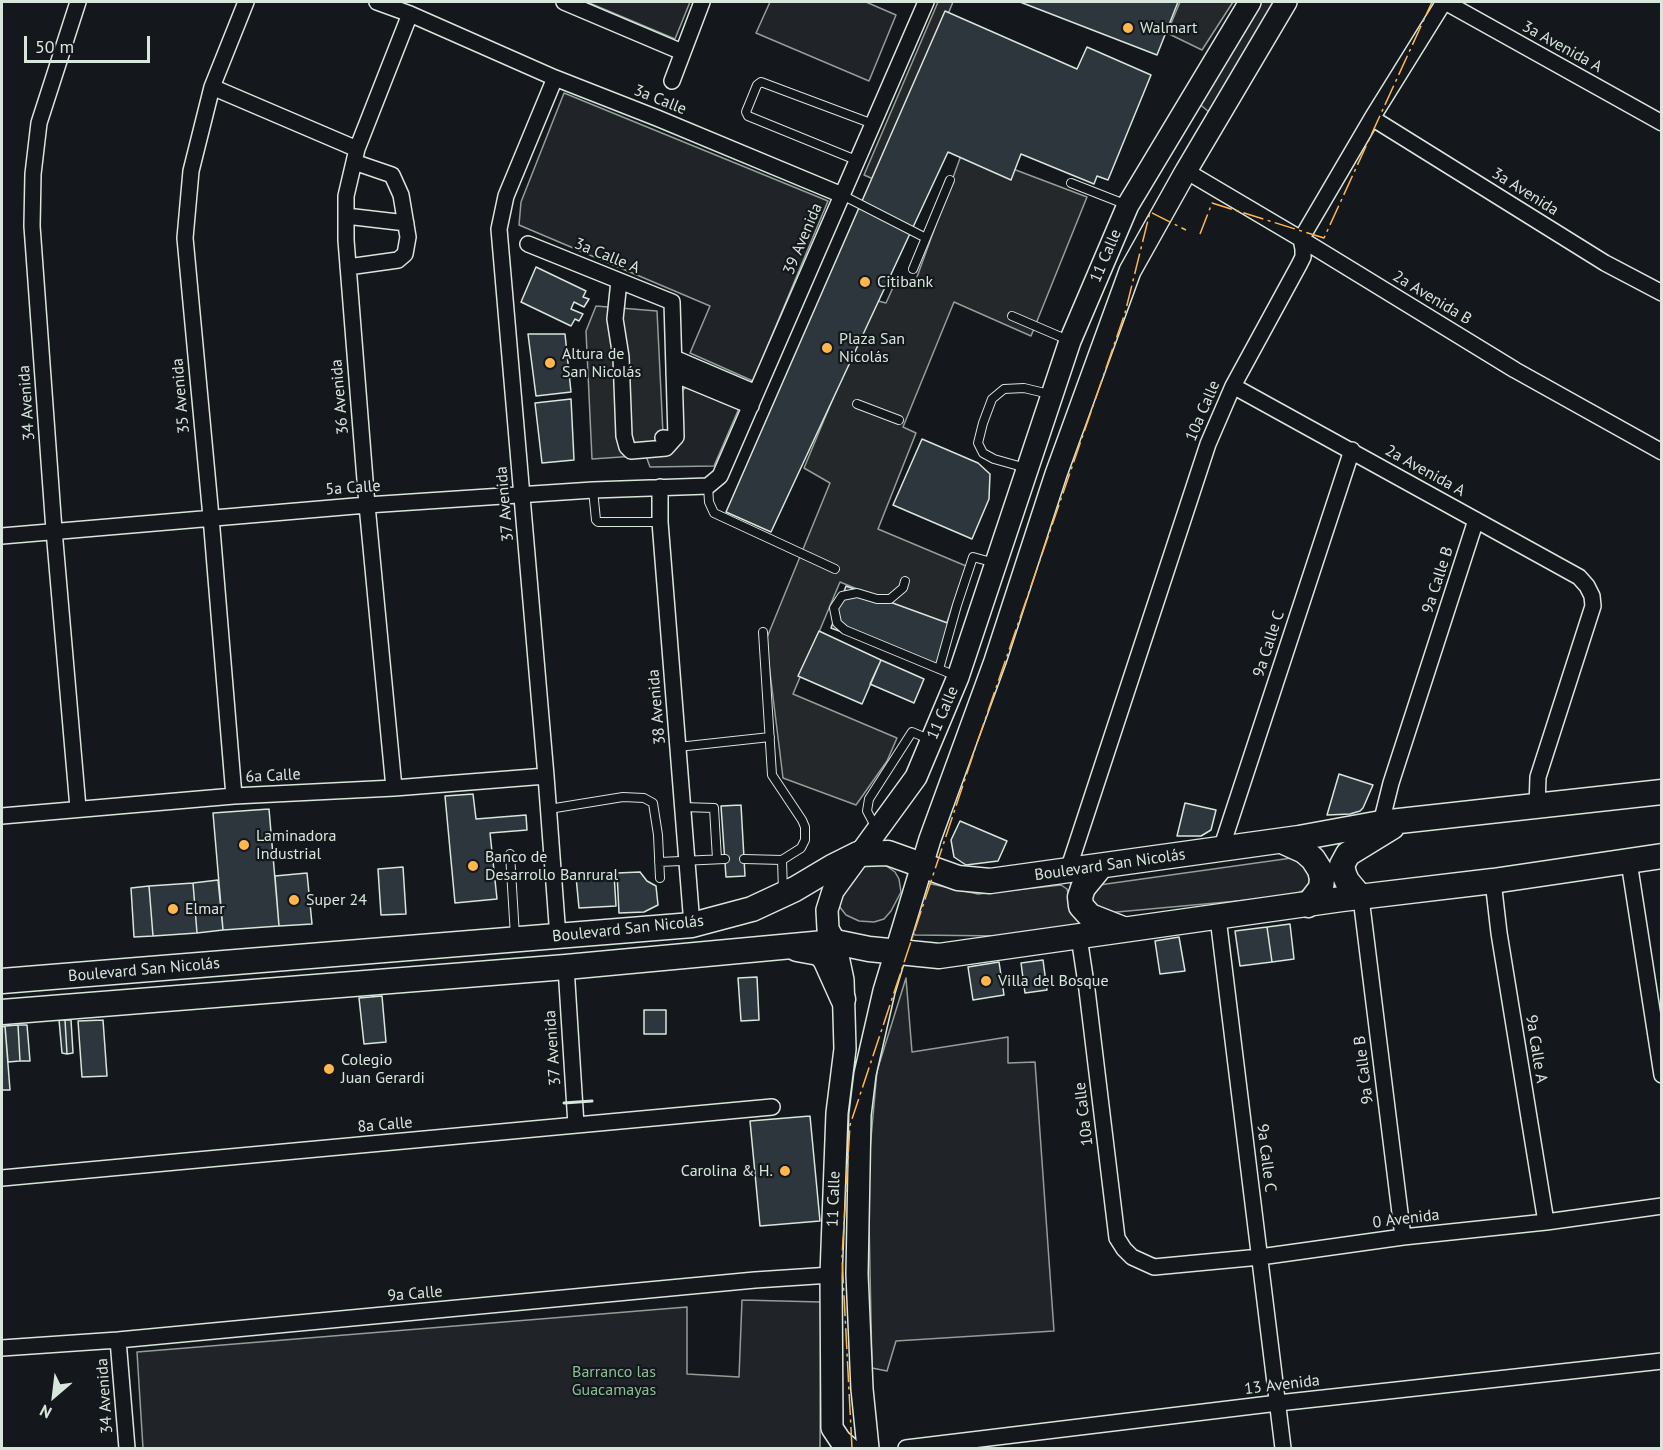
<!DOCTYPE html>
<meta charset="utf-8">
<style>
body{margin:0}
#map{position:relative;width:1663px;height:1450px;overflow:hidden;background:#14181c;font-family:"PT Sans",sans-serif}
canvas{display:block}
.frame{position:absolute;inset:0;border:3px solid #d8e6dc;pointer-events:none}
.north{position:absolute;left:24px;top:1366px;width:60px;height:60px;-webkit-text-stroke:4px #14181c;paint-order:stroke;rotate:208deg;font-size:16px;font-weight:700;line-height:24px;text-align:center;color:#d8e6dc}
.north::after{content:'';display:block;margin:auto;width:21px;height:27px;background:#d8e6dc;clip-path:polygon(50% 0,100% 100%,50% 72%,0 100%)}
.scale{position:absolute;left:24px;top:36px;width:126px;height:27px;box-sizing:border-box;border:3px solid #d8e6dc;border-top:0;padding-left:8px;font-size:18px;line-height:21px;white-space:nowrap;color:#d8e6dc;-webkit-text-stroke:4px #14181c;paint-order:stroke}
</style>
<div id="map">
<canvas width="1663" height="1450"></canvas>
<div class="frame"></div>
<div class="north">N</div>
<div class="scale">50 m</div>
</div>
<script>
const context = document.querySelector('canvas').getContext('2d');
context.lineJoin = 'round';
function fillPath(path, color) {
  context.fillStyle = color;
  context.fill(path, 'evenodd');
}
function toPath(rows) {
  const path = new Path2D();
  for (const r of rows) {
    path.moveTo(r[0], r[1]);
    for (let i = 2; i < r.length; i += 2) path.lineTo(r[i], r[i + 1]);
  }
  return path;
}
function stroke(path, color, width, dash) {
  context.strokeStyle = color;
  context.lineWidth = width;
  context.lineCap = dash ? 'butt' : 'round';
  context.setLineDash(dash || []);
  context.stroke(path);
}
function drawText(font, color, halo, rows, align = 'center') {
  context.font = font + ' "PT Sans",sans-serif';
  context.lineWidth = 4.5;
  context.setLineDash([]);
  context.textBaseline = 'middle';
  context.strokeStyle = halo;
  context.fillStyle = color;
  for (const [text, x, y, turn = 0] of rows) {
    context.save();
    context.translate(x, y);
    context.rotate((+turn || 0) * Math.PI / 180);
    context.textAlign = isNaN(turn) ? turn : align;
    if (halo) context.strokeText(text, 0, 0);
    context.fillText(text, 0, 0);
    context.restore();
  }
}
const green = toPath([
 [587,2,690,2,675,39,587,2],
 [770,2,866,2,896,15,869,81,756,33,770,2],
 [1259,2,1275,2,1209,112,1197,102,1259,2],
 [564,93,828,201,753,381,690,353,710,306,519,225,521,202,564,93],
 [689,384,740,406,714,466,650,467,646,456,664,454,682,391,689,384],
 [1299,857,1310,875,1309,884,1304,890,1292,896,1106,913,1091,901,1093,890,1099,885,1299,857],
 [874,862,885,865,895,872,899,879,901,892,891,911,884,919,874,922,859,921,846,915,839,906,842,892,865,863,874,862],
 [927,883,978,894,1061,885,1067,889,1073,915,1083,926,1002,936,915,935,911,930,927,883],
 [906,978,912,1052,1008,1037,1008,1063,1035,1062,1054,1331,896,1341,887,1371,872,1368,868,1172,877,1071,906,978],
 [742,1300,821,1302,820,1448,143,1448,137,1352,687,1307,687,1374,739,1377,742,1300]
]);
fillPath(green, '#202428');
stroke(green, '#939e99', 1.5);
const parking = toPath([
 [938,2,953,2,878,181,864,175,938,2],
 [1180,2,1233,2,1202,50,1167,33,1180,2],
 [963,150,1087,197,1031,336,954,302,903,427,916,433,878,529,966,566,946,625,840,582,793,694,897,738,887,761,856,805,783,778,766,640,830,483,804,468,874,300,886,303,895,283,913,288,963,150],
 [596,306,657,311,664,454,592,459,586,331,596,306]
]);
fillPath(parking, '#24282b');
stroke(parking, '#939e99', 1.5);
const building = toPath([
 [1020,2,1178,2,1157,55,1020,2],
 [945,11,1077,69,1087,47,1151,75,1108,180,1097,176,1094,184,1021,154,1011,180,948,152,771,532,726,512,945,11],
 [536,267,586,291,583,297,589,299,584,307,574,302,571,309,583,314,579,321,575,319,571,326,521,302,536,267],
 [528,334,565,334,571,392,536,396,528,334],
 [571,399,574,460,542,463,535,403,571,399],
 [922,439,978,463,990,474,989,499,972,539,893,505,922,439],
 [846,586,953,625,938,667,831,628,846,586],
 [819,631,881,660,862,704,798,676,819,631],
 [881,660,924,679,914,703,870,684,881,660],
 [1339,774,1373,785,1363,808,1360,811,1350,814,1327,815,1339,774],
 [473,794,476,819,526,815,527,830,490,833,497,899,455,903,445,796,473,794],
 [1185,803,1216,810,1211,830,1201,836,1177,836,1185,803],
 [741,805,745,876,726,877,721,806,741,805],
 [269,809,279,926,223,930,213,813,269,809],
 [960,821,1007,841,998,861,966,865,954,857,951,840,960,821],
 [403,867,406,914,381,915,378,869,403,867],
 [640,872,647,881,656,886,658,905,644,912,619,913,617,873,640,872],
 [307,873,312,924,279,926,275,876,307,873],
 [614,874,616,906,579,908,576,877,614,874],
 [218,880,223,930,197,933,193,883,218,880],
 [193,883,197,933,153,936,149,886,193,883],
 [149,886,153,936,134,937,131,888,149,886],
 [1290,924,1294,959,1272,962,1267,927,1290,924],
 [1267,927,1272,962,1240,966,1235,931,1267,927],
 [1179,937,1185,971,1160,974,1155,941,1179,937],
 [1043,960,1047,990,1025,993,1021,963,1043,960],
 [999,962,1004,995,973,1000,968,967,999,962],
 [757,977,759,1020,741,1021,738,978,757,977],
 [382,996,386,1042,364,1044,359,998,382,996],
 [644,1010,666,1010,666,1034,644,1034,644,1010],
 [59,1020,65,1020,67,1054,62,1053,59,1020],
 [65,1020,71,1020,73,1053,67,1054,65,1020],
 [103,1020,107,1076,82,1077,78,1021,103,1020],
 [18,1025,20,1061,8,1062,5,1026,18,1025],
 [18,1025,27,1025,30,1061,20,1061,18,1025],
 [5,1026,10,1090,2,1090,2,1027,5,1026],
 [810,1116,820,1221,760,1226,750,1121,810,1116]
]);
fillPath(building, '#2c363c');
stroke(building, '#d8e6dc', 1.5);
const service = toPath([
 [856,160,748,116,746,112,757,85,761,82,873,124],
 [1071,183,1127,205],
 [842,195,926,238],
 [913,269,950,180],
 [1012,316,1068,340],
 [857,404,899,420],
 [1026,468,994,459,983,453,978,443,983,423,992,399,1004,389,1024,388,1049,394],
 [708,486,709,502,714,513,835,569],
 [593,490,596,520,598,522,660,522],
 [905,581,903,588,890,599,877,599,857,593,842,596,834,608,837,623,845,630,956,676],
 [939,669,957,605,973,557,995,563],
 [678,747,770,737],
 [683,807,714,808,717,859],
 [549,809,623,797,644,798,653,803,658,835,660,878],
 [876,828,867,811,869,799,912,732,931,740],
 [510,854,515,936],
 [744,859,782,860,801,848,805,840,805,827,802,820,772,775,763,632],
 [782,860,783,891],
 [659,862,725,859]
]);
const minor = toPath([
 [377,2,410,14,555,78,657,118,842,195],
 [564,2,682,52],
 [1445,2,1662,123],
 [555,78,506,196,499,229,546,776,558,937],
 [672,81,702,2],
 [212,87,357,149],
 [1372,118,1605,263,1662,293],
 [1186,171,1301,239,1515,370,1662,452],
 [346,216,406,223],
 [528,244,672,302,676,437,674,439,663,438],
 [348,267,398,260,405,254,408,237,401,195,392,175,354,162],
 [619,281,615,319,621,357,624,436,627,447,631,451,666,448,674,439],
 [674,358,756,393],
 [674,374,751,406],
 [1233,386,1579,577,1587,586,1592,596,1593,606,1538,777,1537,807],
 [660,487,660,522,692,925],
 [2,536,367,505,593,490,708,486,720,476,926,2],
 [394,788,367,505,346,240,346,196,357,149,410,14],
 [234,796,211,517,185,238,191,171,212,87,246,2],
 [78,808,54,530,32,226,33,174,39,123,78,2],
 [2,816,234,796,394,788,546,776],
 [1381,823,1391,783,1476,520],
 [1221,849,1352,450],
 [1629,862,1662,1075],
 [1068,870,1208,444,1233,386,1299,265,1303,257,1303,249,1301,239,1372,118,1444,2],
 [1493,881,1499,933,1546,1222],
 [1361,898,1403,1237],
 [1218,918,1283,1448],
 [1079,937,1087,990,1117,1238,1124,1249,1132,1257,1154,1267,1260,1257,1403,1237,1546,1222,1662,1206],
 [566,967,576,1125],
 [2,1178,772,1107],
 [118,1340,127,1448],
 [2,1348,118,1340,755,1280,831,1275],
 [906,1448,1278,1403,1662,1361]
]);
const secondary = toPath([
 [849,1448,840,1440,832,1428,831,1275,837,1113,845,1049,843,980,835,942,828,929,827,910,833,891,916,777,958,677,1070,341,1128,205,1250,2],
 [868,1448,862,1389,857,1274,860,1115,865,1074,884,991,930,839,995,661,1056,474,1130,271,1186,171,1286,2]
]);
const primary = toPath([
 [1282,841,1304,851,1313,859,1320,870,1322,879,1321,888,1308,905],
 [1101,866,1083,888,1080,897,1081,906,1090,916,1123,929],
 [1361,898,1347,881,1344,874,1342,865,1348,854,1392,827],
 [797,949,819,953,825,959,843,999],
 [2,981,692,925,752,909,795,889,832,867,858,854,888,853,958,878,990,881,1299,838,1381,823,1662,792],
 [2,1012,566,967,835,942,869,949,939,956,1342,899,1493,881,1662,856]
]);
stroke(service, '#d8e6dc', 10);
stroke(minor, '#d8e6dc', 18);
stroke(secondary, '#d8e6dc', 24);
stroke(primary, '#d8e6dc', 27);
stroke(service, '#14181c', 8);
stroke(minor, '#14181c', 15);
stroke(secondary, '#14181c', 21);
stroke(primary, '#14181c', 24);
stroke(toPath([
 [564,1103,592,1101]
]), '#d8e6dc', 3);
stroke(toPath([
 [1200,234,1212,203,1324,238,1432,2],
 [852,1448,842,1257,850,1125,976,746,1125,313,1150,212,1186,230]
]), '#ffb74d', 1.5, [21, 4.5, 3, 4.5]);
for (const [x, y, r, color] of [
 [1128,28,6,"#ffb74d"],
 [865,282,6,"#ffb74d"],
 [827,348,6,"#ffb74d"],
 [550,363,6,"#ffb74d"],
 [244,845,6,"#ffb74d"],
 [473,866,6,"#ffb74d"],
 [294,900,6,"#ffb74d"],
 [173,909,6,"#ffb74d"],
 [986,981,6,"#ffb74d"],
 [329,1069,6,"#ffb74d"],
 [785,1171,6,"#ffb74d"]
]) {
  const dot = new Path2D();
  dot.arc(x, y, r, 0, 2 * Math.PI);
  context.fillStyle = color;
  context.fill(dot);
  stroke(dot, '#14181c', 2);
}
drawText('16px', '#d8e6dc', '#14181c', [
 ["Walmart",1140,28],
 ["Citibank",877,282],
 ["Plaza San",839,339],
 ["Nicolás",839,357],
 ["Altura de",562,354],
 ["San Nicolás",562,372],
 ["Laminadora",256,836],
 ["Industrial",256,854],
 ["Banco de",485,857],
 ["Desarrollo Banrural",485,875],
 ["Super 24",306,900],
 ["Elmar",185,909],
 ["Villa del Bosque",998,981],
 ["Colegio",341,1060],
 ["Juan Gerardi",341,1078],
 ["Carolina & H.",773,1171,"right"]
], 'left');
drawText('16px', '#d8e6dc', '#14181c', [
 ["3a Avenida A",1562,47,29],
 ["3a Calle",660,100,22],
 ["3a Avenida",1525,192,32],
 ["39 Avenida",803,239,-67],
 ["3a Calle A",607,256,22],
 ["11 Calle",1106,256,-67],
 ["2a Avenida B",1432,298,31],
 ["35 Avenida",181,396,-95],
 ["36 Avenida",340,397,-95],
 ["34 Avenida",27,403,-94],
 ["10a Calle",1203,411,-67],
 ["2a Avenida A",1425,471,29],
 ["5a Calle",353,488,-4],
 ["37 Avenida",505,504,-95],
 ["9a Calle B",1438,580,-72],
 ["9a Calle C",1269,644,-72],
 ["38 Avenida",657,707,-95],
 ["11 Calle",943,713,-67],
 ["6a Calle",273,776,-3],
 ["Boulevard San Nicolás",1110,865,-8],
 ["Boulevard San Nicolás",628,929,-6],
 ["Boulevard San Nicolás",144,970,-5],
 ["37 Avenida",553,1048,-94],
 ["9a Calle A",1536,1049,81],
 ["9a Calle B",1364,1070,-97],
 ["10a Calle",1084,1114,-97],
 ["8a Calle",385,1125,-5],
 ["9a Calle C",1266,1158,83],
 ["11 Calle",834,1199,-88],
 ["0 Avenida",1406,1219,-7],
 ["9a Calle",415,1294,-5],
 ["13 Avenida",1282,1385,-7],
 ["34 Avenida",105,1396,-94]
]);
drawText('16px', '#8ac095', '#14181c', [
 ["Barranco las",614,1372],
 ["Guacamayas",614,1390]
]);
</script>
